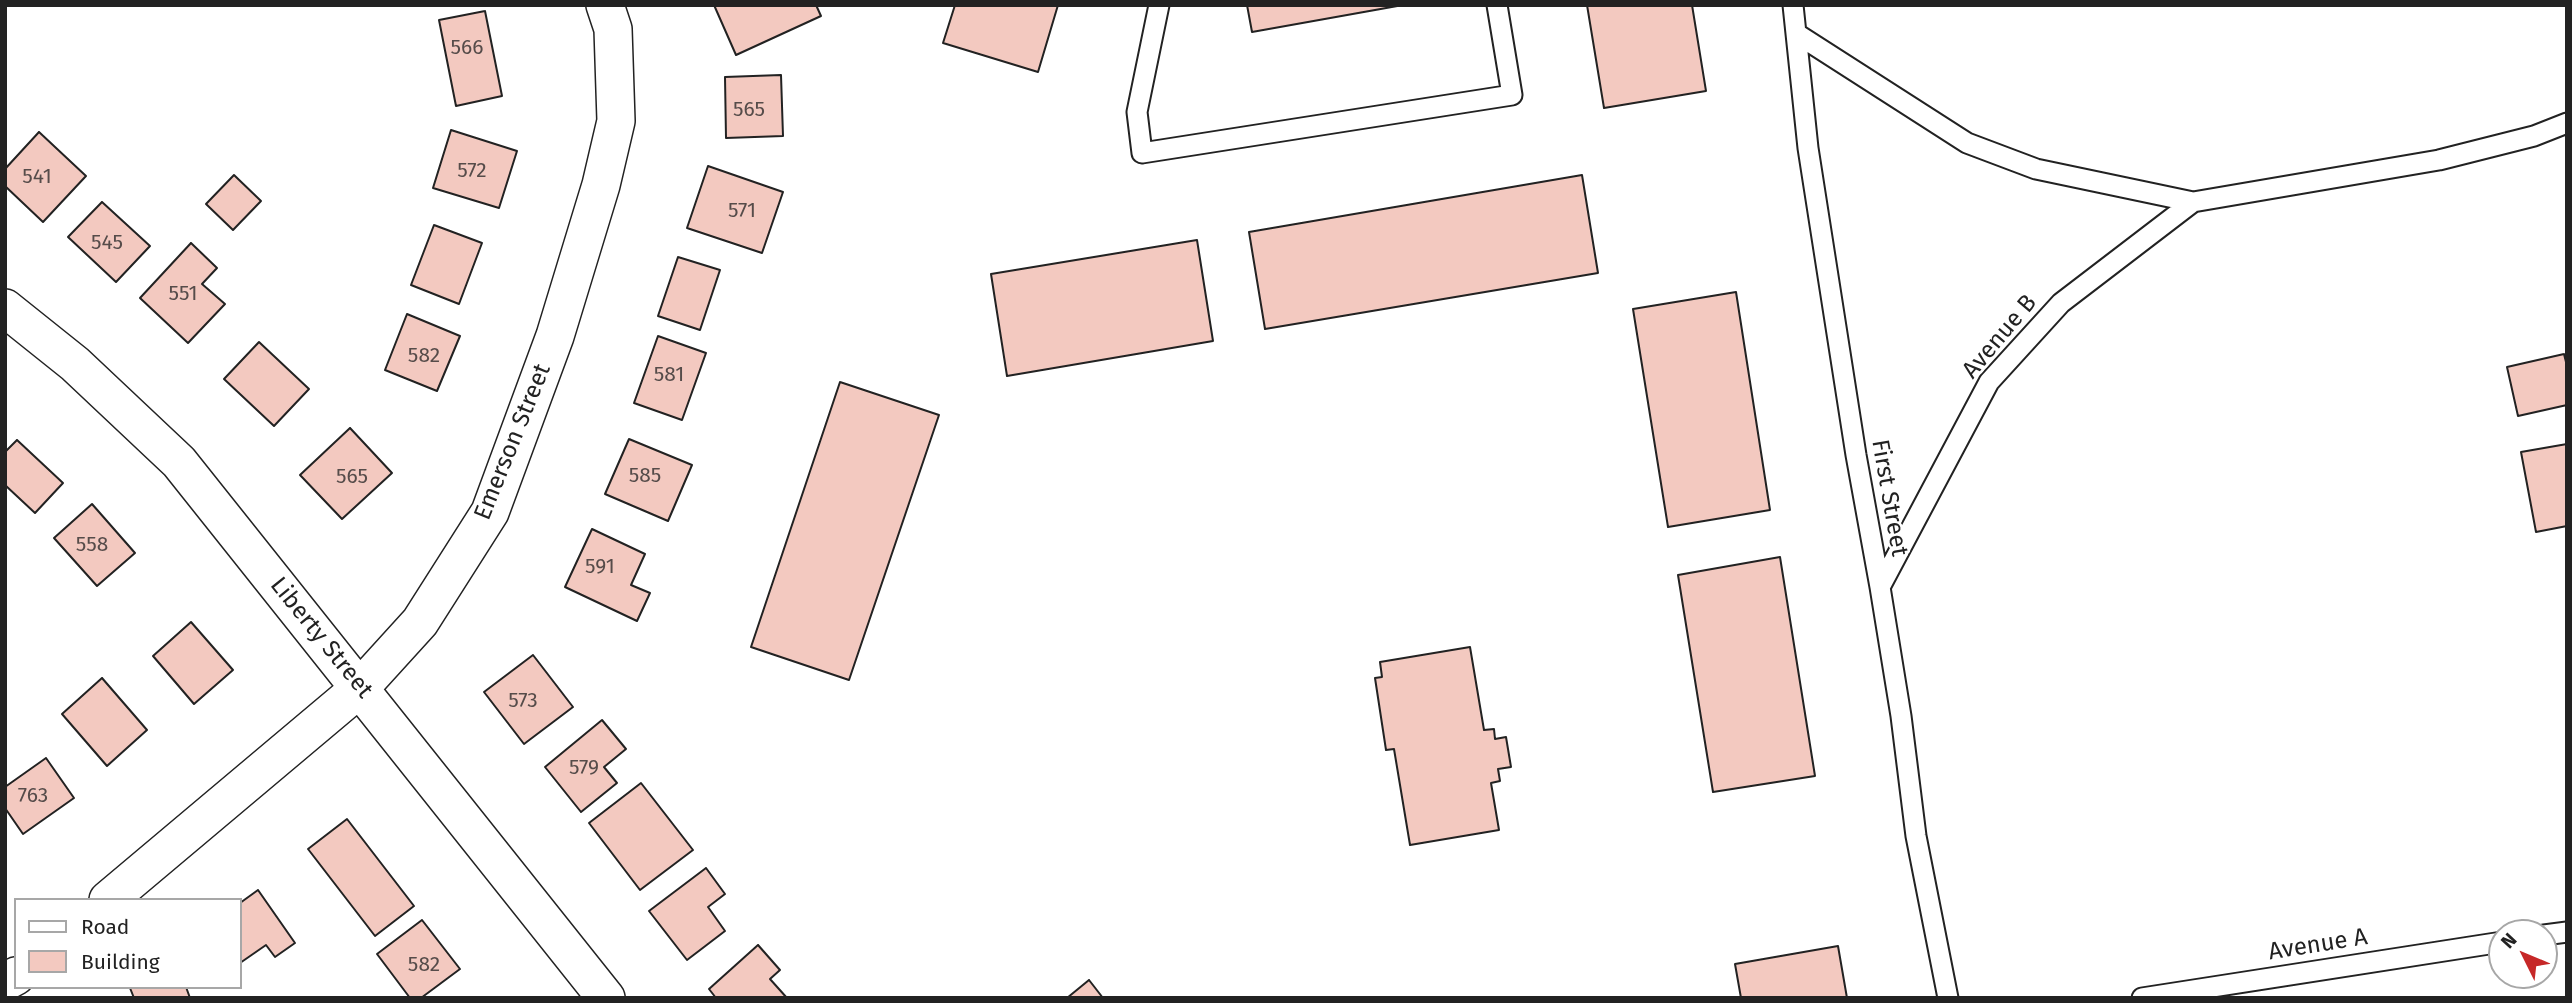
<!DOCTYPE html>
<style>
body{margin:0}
#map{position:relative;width:2572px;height:1003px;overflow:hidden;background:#fff;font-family:"Fira Sans",sans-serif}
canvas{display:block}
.frame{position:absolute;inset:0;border:7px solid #222;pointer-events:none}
.legend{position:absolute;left:14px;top:898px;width:228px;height:91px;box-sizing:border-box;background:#fff;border:2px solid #a7a7a7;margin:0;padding:9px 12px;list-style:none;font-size:21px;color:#222}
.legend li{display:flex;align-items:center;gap:14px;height:35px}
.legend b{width:35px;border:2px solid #a7a7a7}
.north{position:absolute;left:2488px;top:919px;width:70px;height:70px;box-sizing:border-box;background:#fff;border:2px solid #a7a7a7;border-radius:50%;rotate:313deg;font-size:19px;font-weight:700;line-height:28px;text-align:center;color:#222}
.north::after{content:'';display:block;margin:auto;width:24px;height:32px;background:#c62828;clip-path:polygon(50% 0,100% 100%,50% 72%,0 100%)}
</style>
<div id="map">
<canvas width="2572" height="1003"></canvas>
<div class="frame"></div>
<ul class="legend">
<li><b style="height:9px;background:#fff"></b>Road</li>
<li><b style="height:19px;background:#f3c9c0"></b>Building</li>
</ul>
<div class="north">N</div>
</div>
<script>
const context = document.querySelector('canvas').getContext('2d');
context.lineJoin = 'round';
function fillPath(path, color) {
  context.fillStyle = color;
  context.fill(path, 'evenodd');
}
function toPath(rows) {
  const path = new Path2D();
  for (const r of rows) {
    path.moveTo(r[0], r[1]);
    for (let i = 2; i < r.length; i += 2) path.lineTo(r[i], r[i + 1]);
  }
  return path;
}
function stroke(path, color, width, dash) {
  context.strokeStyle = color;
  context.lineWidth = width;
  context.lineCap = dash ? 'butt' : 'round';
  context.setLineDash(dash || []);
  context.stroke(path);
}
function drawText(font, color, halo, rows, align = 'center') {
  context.font = font + ' "Fira Sans",sans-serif';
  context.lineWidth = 5;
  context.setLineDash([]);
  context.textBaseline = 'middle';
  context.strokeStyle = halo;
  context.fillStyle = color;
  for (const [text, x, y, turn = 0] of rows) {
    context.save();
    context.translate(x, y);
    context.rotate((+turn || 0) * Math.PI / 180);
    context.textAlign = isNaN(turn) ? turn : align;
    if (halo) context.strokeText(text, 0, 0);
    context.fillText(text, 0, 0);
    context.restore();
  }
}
const building = toPath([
 [714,5,816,5,821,16,736,55,714,5],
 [955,5,1058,5,1038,72,943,43,955,5],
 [1247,5,1403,5,1252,32,1247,5],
 [1587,5,1692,5,1706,91,1604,108,1587,5],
 [485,11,502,96,456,106,439,20,485,11],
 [781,75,783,136,726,138,725,77,781,75],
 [451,130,517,151,499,208,433,188,451,130],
 [39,132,86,176,43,222,5,186,5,169,39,132],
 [708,166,783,192,762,253,687,228,708,166],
 [234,175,261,201,233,230,206,204,234,175],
 [1582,175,1598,273,1265,329,1249,232,1582,175],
 [102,202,150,246,116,282,68,237,102,202],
 [434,225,482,243,459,304,411,285,434,225],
 [1197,240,1213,341,1007,376,991,274,1197,240],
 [191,243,217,268,202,284,225,304,188,343,140,298,191,243],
 [678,257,720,270,700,330,658,316,678,257],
 [1736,292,1770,510,1668,527,1633,309,1736,292],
 [407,314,460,336,437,391,385,370,407,314],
 [658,336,706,353,682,420,634,403,658,336],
 [259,342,309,389,274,426,224,379,259,342],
 [2564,354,2567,366,2567,405,2518,416,2507,367,2564,354],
 [840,382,939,415,849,680,751,647,840,382],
 [350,428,392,473,342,519,300,475,350,428],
 [629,439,692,465,668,521,605,494,629,439],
 [17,440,63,483,35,513,5,485,5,452,17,440],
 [2567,444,2567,526,2536,532,2521,452,2567,444],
 [92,504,135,553,97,586,54,538,92,504],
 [592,529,645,554,631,585,650,593,637,621,565,587,592,529],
 [1780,557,1815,776,1713,792,1678,575,1780,557],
 [191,622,233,670,194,704,153,656,191,622],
 [1470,647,1484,730,1494,729,1495,739,1506,737,1511,767,1498,769,1500,781,1491,783,1499,830,1410,845,1394,749,1386,750,1375,678,1382,677,1380,662,1470,647],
 [533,655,573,707,524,744,484,692,533,655],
 [102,678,147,730,107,766,62,714,102,678],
 [602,720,626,749,604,767,617,783,581,812,545,767,602,720],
 [46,758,74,798,23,834,5,808,5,787,46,758],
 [641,783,693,850,640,890,589,823,641,783],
 [347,819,414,906,375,936,308,849,347,819],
 [706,868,725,894,708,907,725,931,687,960,649,911,706,868],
 [258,890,295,943,275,957,266,945,240,963,240,903,258,890],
 [422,920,460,969,421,998,410,998,377,954,422,920],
 [758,945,780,970,770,979,787,998,716,998,709,989,758,945],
 [1838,946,1847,998,1741,998,1735,964,1838,946],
 [1089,980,1103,998,1067,998,1089,980],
 [186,987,190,998,134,998,130,988,186,987]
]);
fillPath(building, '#f3c9c0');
stroke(building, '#222', 2);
const service = toPath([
 [1159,5,1137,112,1142,153,1512,95,1497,5],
 [1793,5,1808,148,1856,455,1880,587,1901,716,1916,836,1948,998],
 [1797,34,1967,143,2036,169,2193,202,2439,160,2534,136,2567,123],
 [1880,587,1989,382,2061,303,2193,202],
 [2544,935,2567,932],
 [2142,998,2502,942]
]);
const minor = toPath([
 [5,308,75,364,179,462,606,998],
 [108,900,360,688,420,622,490,512,555,336,601,185,616,121,613,29,605,5],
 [5,982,16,976]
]);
stroke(service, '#222', 23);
stroke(minor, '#222', 40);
stroke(service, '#fff', 19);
stroke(minor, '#fff', 37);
drawText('21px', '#564c4a', null, [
 ["566",467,48],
 ["565",749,110],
 ["572",472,171],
 ["541",37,177],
 ["571",742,211],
 ["545",107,243],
 ["551",183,294],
 ["582",424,356],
 ["581",669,375],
 ["585",645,476],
 ["565",352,477],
 ["558",92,545],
 ["591",600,567],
 ["573",523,701],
 ["579",584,768],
 ["763",33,796],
 ["582",424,965]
]);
drawText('24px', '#222', '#fff', [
 ["Avenue B",2000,337,-50],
 ["Emerson Street",513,442,-68],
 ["First Street",1889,498,80],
 ["Liberty Street",321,638,51],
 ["Avenue A",2318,945,-9]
]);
</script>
